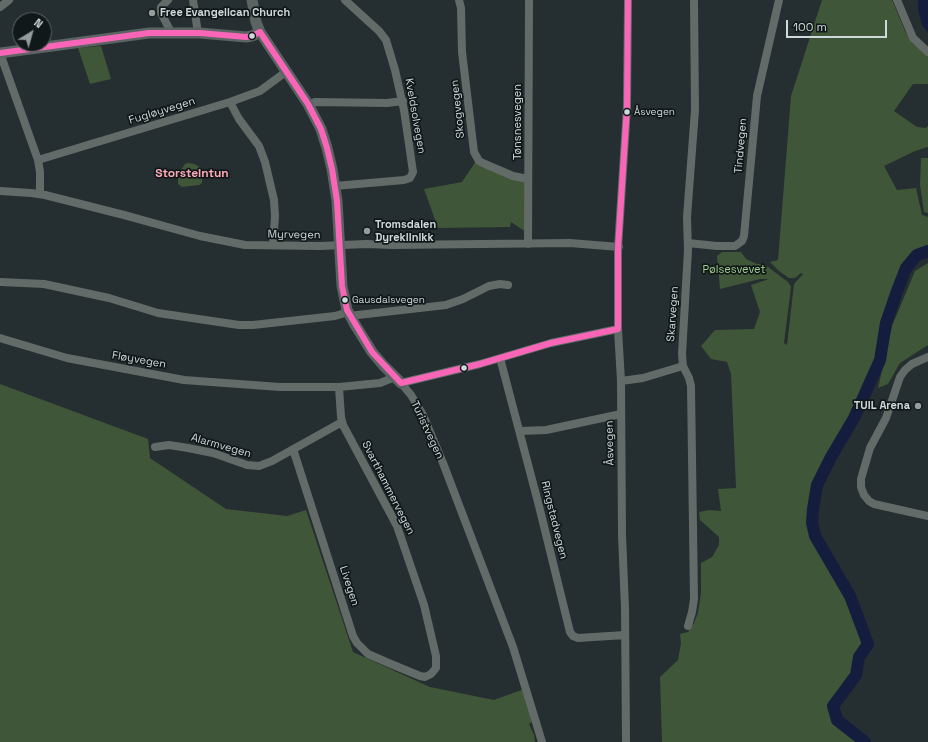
<!DOCTYPE html>
<meta charset="utf-8">
<style>
body{margin:0}
#map{position:relative;width:928px;height:742px;overflow:hidden;background:#252e30;font-family:"Space Grotesk",sans-serif}
canvas{display:block}
.north{position:absolute;left:12px;top:12px;width:40px;height:40px;box-sizing:border-box;background:#111819;border:1px solid #5d6566;border-radius:50%;rotate:37deg;font-size:11px;font-weight:700;line-height:16px;text-align:center;color:#ced9da}
.north::after{content:'';display:block;margin:auto;width:14px;height:18px;background:#939d9e;clip-path:polygon(50% 0,100% 100%,50% 72%,0 100%)}
.scale{position:absolute;left:786px;top:20px;width:101px;height:18px;box-sizing:border-box;border:2px solid #ced9da;border-top:0;padding-left:5px;font-size:12px;line-height:14px;white-space:nowrap;color:#ced9da;-webkit-text-stroke:3px #111819;paint-order:stroke}
</style>
<div id="map">
<canvas width="928" height="742"></canvas>
<div class="north">N</div>
<div class="scale">100 m</div>
</div>
<script>
const context = document.querySelector('canvas').getContext('2d');
context.lineJoin = 'round';
function fillPath(path, color) {
  context.fillStyle = color;
  context.fill(path, 'evenodd');
}
function toPath(rows) {
  const path = new Path2D();
  for (const r of rows) {
    path.moveTo(r[0], r[1]);
    for (let i = 2; i < r.length; i += 2) path.lineTo(r[i], r[i + 1]);
  }
  return path;
}
function stroke(path, color, width, dash) {
  context.strokeStyle = color;
  context.lineWidth = width;
  context.lineCap = dash ? 'butt' : 'round';
  context.setLineDash(dash || []);
  context.stroke(path);
}
function drawText(font, color, halo, rows, align = 'center') {
  context.font = font + ' "Space Grotesk",sans-serif';
  context.lineWidth = 3.5;
  context.setLineDash([]);
  context.textBaseline = 'middle';
  context.strokeStyle = halo;
  context.fillStyle = color;
  for (const [text, x, y, turn = 0] of rows) {
    context.save();
    context.translate(x, y);
    context.rotate((+turn || 0) * Math.PI / 180);
    context.textAlign = isNaN(turn) ? turn : align;
    if (halo) context.strokeText(text, 0, 0);
    context.fillText(text, 0, 0);
    context.restore();
  }
}
fillPath(toPath([
 [822,0,892,0,905,31,912,43,928,55,928,84,913,84,894,111,917,127,926,128,928,126,928,147,915,151,884,166,897,190,916,188,922,215,928,217,928,248,915,252,903,263,881,322,875,357,851,417,817,485,813,510,812,524,814,537,850,597,868,645,859,658,856,676,833,706,837,721,864,742,662,742,660,677,678,660,681,643,680,634,688,632,694,623,698,613,701,593,701,563,712,557,719,545,719,537,700,520,699,512,709,510,721,511,718,489,736,488,731,374,727,362,711,359,701,346,715,330,754,329,760,312,751,285,769,279,760,279,720,289,717,256,722,252,741,252,746,259,757,264,764,264,788,282,791,287,784,343,787,345,794,284,803,274,801,273,795,278,789,278,779,271,770,262,778,260,791,96],
 [101,46,111,79,90,84,78,48],
 [921,158,928,158,928,213,924,212,920,185],
 [476,161,526,182,526,232,511,222,510,227,438,228,424,189,462,182],
 [188,163,194,164,200,167,202,174,202,183,199,185,182,187,178,184,178,174,185,164],
 [928,263,928,345,900,363,888,384,878,388,892,326,915,271],
 [0,384,148,439,150,458,226,509,287,516,306,510,353,652,430,687,494,700,524,689,532,722,529,724,534,735,535,742,0,742]
]), '#405638');
fillPath(toPath([
 [918,0,928,0,928,32,922,25,918,9],
 [928,248,928,257,919,259,906,268,917,255]
]), '#141d3e');
stroke(toPath([
 [865,742,837,720,833,706,856,675,859,657,868,644,850,596,815,536,812,523,813,509,817,485,831,457,854,418,880,360,886,323,897,291,906,268,917,255,928,251]
]), '#141d3e', 12);
stroke(toPath([
 [168,0,161,7,161,13,171,32],
 [193,0,198,33],
 [459,0,461,8,462,52,474,152,479,161,485,164,513,176,528,179],
 [897,0,913,38,928,52],
 [0,7,9,0],
 [0,53,38,160,40,172,40,194],
 [230,102,239,119,259,146,265,162,274,200,275,216,273,245],
 [308,104,316,102,387,103,403,101],
 [38,160,230,102,260,91,287,71],
 [335,186,404,180,410,178,413,172,404,110,395,70,386,40,379,31,345,0],
 [0,191,31,193,45,195,124,215,200,236,245,245,320,246,366,244,393,245,570,243,619,247],
 [688,243,717,246,735,246,742,241,744,236,757,96,779,0],
 [528,244,529,0],
 [0,282,44,284,109,298,158,313,239,325,253,325,335,316,348,312],
 [349,316,446,305,463,299,489,286,500,284,508,285],
 [0,338,67,358,184,380,280,387,339,387,380,383,395,377],
 [928,357,912,364,905,370,900,377,886,418,870,448,861,479,861,487,864,495,869,501,874,504,928,516],
 [500,358,539,506,570,632,573,636,578,638,625,635],
 [621,381,643,378,683,366],
 [401,383,411,395,423,415,443,463,513,647,542,742],
 [401,383,480,364,551,343,618,329],
 [520,431,546,430,621,414],
 [155,447,169,445,188,448,213,453,247,465,259,466,272,461,342,422],
 [293,449,353,636,357,643,368,654,391,664,420,676,425,677,431,674,436,668,436,656,424,605,397,526,343,425,341,417,339,387],
 [688,626,692,612,694,599,691,386,689,378,683,366,682,354,688,250,687,217,695,110,694,0],
 [626,742,625,608,622,535,621,381,618,329,618,248,627,107,628,0]
]), '#636b69', 8);
stroke(toPath([
 [252,0,256,22,260,32,308,104,321,129,327,148,332,169,337,201,342,286,347,310,354,323,372,352,383,365,401,383],
 [0,53,149,33,200,33,246,37,252,36,260,32]
]), '#5b6463', 11);
stroke(toPath([
 [0,53,149,33,200,33,246,37,252,36,260,32,308,104,321,129,327,148,332,169,337,201,342,286,347,310,372,352,401,383,480,364,551,343,618,329,618,248,627,107,628,0]
]), '#fa66b7', 6);
for (const [x, y, r, color] of [
 [152,13,4,"#939d9e"],
 [252,36,3.5,"#ced9da"],
 [627,112,3.5,"#ced9da"],
 [367,231,4,"#939d9e"],
 [345,300,3.5,"#ced9da"],
 [464,368,3.5,"#ced9da"],
 [918,406,4,"#939d9e"]
]) {
  const dot = new Path2D();
  dot.arc(x, y, r, 0, 2 * Math.PI);
  context.fillStyle = color;
  context.fill(dot);
  stroke(dot, '#111819', 1.5);
}
drawText('10px', '#ced9da', '#111819', [
 ["Åsvegen",634,112],
 ["Gausdalsvegen",352,300]
], 'left');
drawText('bold 11px', '#ced9da', '#111819', [
 ["Free Evangelican Church",160,13],
 ["Tromsdalen",375,225],
 ["Dyreklinikk",375,238],
 ["TUIL Arena",910,406,"right"]
], 'left');
drawText('11px', '#ced9da', '#111819', [
 ["Skogvegen",458,109,-96],
 ["Fugløyvegen",162,111,-17],
 ["Kveldsolvegen",415,116,80],
 ["Tønsnesvegen",518,122,-90],
 ["Tindvegen",741,146,-85],
 ["Myrvegen",294,235,1],
 ["Skarvegen",673,314,-86],
 ["Fløyvegen",139,360,10],
 ["Turistvegen",427,430,65],
 ["Åsvegen",610,443,-91],
 ["Alarmvegen",221,446,16],
 ["Svarthammervegen",388,488,63],
 ["Ringstadvegen",554,520,76],
 ["Livegen",349,586,72]
]);
drawText('11px', '#a3cf8f', '#111819', [
 ["Pølsesvevet",734,270]
]);
drawText('bold 12px', '#fda9b5', '#111819', [
 ["Storsteintun",192,174]
]);
</script>
